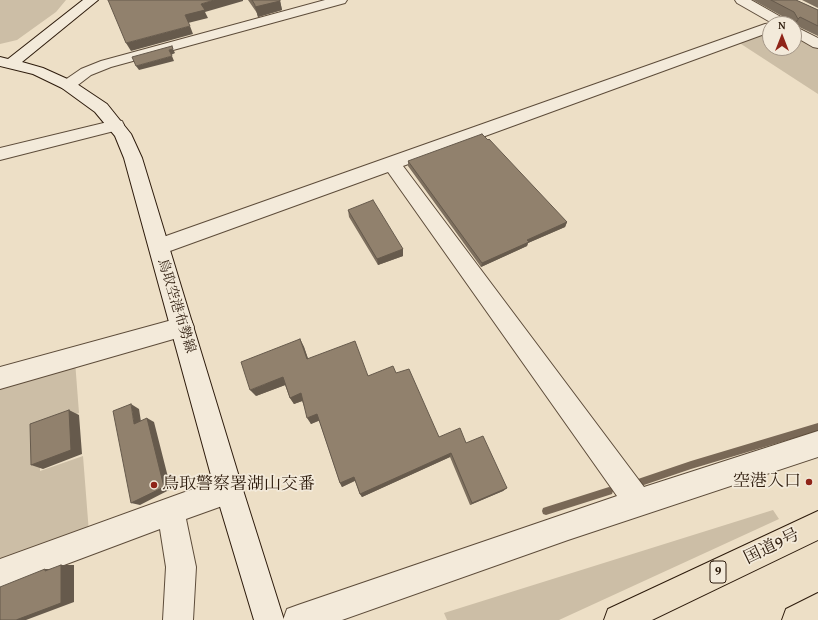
<!DOCTYPE html>
<meta charset="utf-8">
<style>
body{margin:0}
#map{position:relative;width:818px;height:620px;overflow:hidden;background:#eddfc6;font-family:"Gentium Book Plus",serif}
canvas{display:block}
.north{position:absolute;left:762px;top:16px;width:40px;height:40px;box-sizing:border-box;background:#f3eada;border:1px solid #a49788;border-radius:50%;rotate:0deg;font-size:11px;font-weight:700;line-height:16px;text-align:center;color:#2d1b0c}
.north::after{content:'';display:block;margin:auto;width:14px;height:18px;background:#8f2418;clip-path:polygon(50% 0,100% 100%,50% 72%,0 100%)}
</style>
<div id="map">
<canvas width="818" height="620"></canvas>
<div class="north">N</div>
</div>
<script>
const context = document.querySelector('canvas').getContext('2d');
context.lineJoin = 'round';
function fillPath(path, color) {
  context.fillStyle = color;
  context.fill(path, 'evenodd');
}
function toPath(rows) {
  const path = new Path2D();
  for (const r of rows) {
    path.moveTo(r[0], r[1]);
    for (let i = 2; i < r.length; i += 2) path.lineTo(r[i], r[i + 1]);
  }
  return path;
}
function stroke(path, color, width, dash) {
  context.strokeStyle = color;
  context.lineWidth = width;
  context.lineCap = dash ? 'butt' : 'round';
  context.setLineDash(dash || []);
  context.stroke(path);
}
function drawText(font, color, halo, rows, align = 'center') {
  context.font = font + ' "Gentium Book Plus","Noto Serif JP",serif';
  context.lineWidth = 3.5;
  context.setLineDash([]);
  context.textBaseline = 'middle';
  context.strokeStyle = halo;
  context.fillStyle = color;
  for (const [text, x, y, turn = 0] of rows) {
    context.save();
    context.translate(x, y);
    context.rotate((+turn || 0) * Math.PI / 180);
    context.textAlign = isNaN(turn) ? turn : align;
    if (halo) context.strokeText(text, 0, 0);
    context.fillText(text, 0, 0);
    context.restore();
  }
}
fillPath(toPath([
 [0,0,66,0,56,12,17,40,0,44],
 [770,30,770,48,794,48,794,33,818,46,818,94,738,42],
 [75,361,79,413,40,428,40,471,83,456,89,533,0,566,0,382],
 [773,510,779,519,559,620,447,620,444,613]
]), '#ccbea6');
fillPath(toPath([
 [818,423,818,431,691,469,638,487,635,486,634,483,635,480,638,479,691,461,818,423],
 [609,487,612,488,613,491,612,494,609,495,546,515,543,514,542,511,543,508,546,507,609,487]
]), '#796856');
const minor = toPath([
 [325,0,347,0,345,3,111,67,91,75,74,88,68,90,62,88,60,85,62,82,81,69,101,61,325,0],
 [735,0,751,0,788,21,790,24,770,24,770,32,403,166,644,487,818,431,818,457,568,540,342,620,283,620,287,609,298,605,617,496,388,172,159,255,152,253,149,247,152,241,765,24,772,23,737,3,735,0],
 [794,26,818,38,818,48,813,47,794,36,794,26],
 [116,120,122,121,124,125,122,129,0,160,0,148,116,120],
 [183,317,191,320,194,327,191,334,0,389,0,367,183,317],
 [229,476,239,480,243,490,239,500,186,519,196,567,193,620,163,620,166,567,160,529,0,589,0,559,229,476]
]);
const secondary = toPath([
 [83,0,98,0,22,62,43,68,74,82,107,104,131,134,142,158,243,490,284,620,254,620,215,490,124,158,115,136,95,112,62,88,33,74,0,66,0,57,8,59,83,0]
]);
const trunk = toPath([
 [818,511,818,540,652,620,604,620,608,609,818,511],
 [818,593,818,620,782,620,786,609,818,593]
]);
stroke(minor, '#5d4c3a', 2);
stroke(secondary, '#2d1b0c', 2);
stroke(trunk, '#2d1b0c', 2);
fillPath(minor, '#f3eada');
fillPath(secondary, '#f3eada');
fillPath(trunk, '#eddfc6');
fillPath(toPath([
 [248,0,280,0,282,10,258,17,257,13],
 [753,0,796,0,818,10,818,36,795,25,794,25,794,24,791,24,789,20],
 [802,0,818,0,818,8],
 [408,161,567,222,565,227,528,243,527,246,481,267,408,166],
 [348,210,403,249,403,256,378,265,349,217],
 [300,339,304,347,308,359,368,376,396,373,439,437,466,443,507,488,503,491,470,505,450,457,362,497,360,494,355,481,342,487,340,483,319,420,311,424,302,401,294,404,290,398,285,385,256,396]
]), '#7d6f5e');
fillPath(toPath([
 [214,0,243,0,243,1,205,12,208,18,188,23,185,15,201,4],
 [280,1,282,10,258,17,255,7],
 [800,17,795,25,794,25,794,24,798,19],
 [190,26,193,34,131,51,126,43],
 [173,49,175,53,171,55,169,50],
 [172,56,174,61,139,70,136,66],
 [567,222,565,227,528,243,527,246,481,267,482,263,527,240],
 [403,249,403,256,378,265,377,259],
 [300,339,304,347,311,367,307,359],
 [283,377,288,384,256,396,250,390],
 [301,393,305,400,294,404,290,398],
 [131,404,139,409,142,428,134,424],
 [69,410,79,415,82,454,43,469,31,465],
 [317,414,321,420,311,424,307,418],
 [147,418,154,422,171,489,140,505,131,503],
 [451,453,450,457,362,497,360,494],
 [354,477,356,480,342,487,340,483],
 [507,488,503,491,470,505,472,503],
 [61,565,74,565,74,602,26,620,16,620],
 [45,569,58,569,45,571]
]), '#665a4c');
const building = toPath([
 [108,0,214,0,201,4,205,10,185,15,190,26,126,43,108,0],
 [252,0,280,0,280,1,255,7,255,5,252,0],
 [771,0,796,0,818,10,818,26,800,17,798,19,794,12,771,0],
 [172,46,173,49,169,50,172,56,136,66,132,57,172,46],
 [482,134,488,140,489,139,567,222,527,240,529,242,482,263,408,161,482,134],
 [373,200,403,249,377,259,348,210,373,200],
 [300,339,307,359,355,341,368,376,393,366,396,373,409,369,439,437,460,428,466,443,483,436,507,488,472,503,451,453,360,494,354,477,340,483,317,414,307,418,301,393,290,398,283,377,250,390,241,362,300,339],
 [131,404,134,424,147,418,164,487,131,503,113,411,131,404],
 [69,410,71,450,31,465,30,424,69,410],
 [61,565,61,603,16,620,0,620,0,587,45,569,45,571,61,565]
]);
fillPath(building, '#91816d');
stroke(building, '#665a4c', 1);
for (const [x, y, r, color] of [
 [809,482,4,"#8f2418"],
 [154,485,4,"#8f2418"]
]) {
  const dot = new Path2D();
  dot.arc(x, y, r, 0, 2 * Math.PI);
  context.fillStyle = color;
  context.fill(dot);
  stroke(dot, '#f3eada', 1.5);
}
for (const [x, y, w] of [
 [718,572,16]
]) {
  const box = new Path2D();
  box.roundRect(x - w / 2, y - 11, w, 22, 3);
  context.fillStyle = '#f3eada';
  context.fill(box);
  stroke(box, '#2d1b0c', 1);
}
drawText('bold 13px', '#2d1b0c', null, [
 ["9",718,572]
]);
drawText('14px', '#2d1b0c', '#f3eada', [
 ["鳥取空港布勢線",176,306,73]
]);
drawText('17px', '#2d1b0c', '#f3eada', [
 ["空港入口",801,482],
 ["鳥取警察署湖山交番",162,485,"left"]
], 'right');
drawText('17px', '#2d1b0c', '#f3eada', [
 ["国道9号",772,547,-26]
]);
</script>
